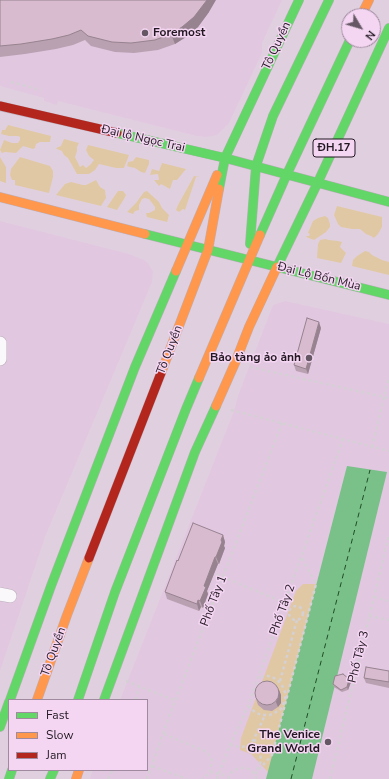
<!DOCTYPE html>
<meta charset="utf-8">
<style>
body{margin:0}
#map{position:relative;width:389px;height:779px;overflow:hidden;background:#e0d0df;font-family:"Nunito Sans",sans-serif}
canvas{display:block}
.legend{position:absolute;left:8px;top:699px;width:140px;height:72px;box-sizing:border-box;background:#f4d6f3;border:1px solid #a08a9f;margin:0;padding:5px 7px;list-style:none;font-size:12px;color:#231822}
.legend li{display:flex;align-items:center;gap:8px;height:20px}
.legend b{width:20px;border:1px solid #a08a9f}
.north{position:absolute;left:341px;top:8px;width:40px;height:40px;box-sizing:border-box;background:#f4d6f3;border:1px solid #a08a9f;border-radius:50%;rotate:128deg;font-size:11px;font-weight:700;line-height:16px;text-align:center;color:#231822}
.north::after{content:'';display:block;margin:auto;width:14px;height:18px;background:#655864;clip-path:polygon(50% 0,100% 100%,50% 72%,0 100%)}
</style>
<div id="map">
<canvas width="389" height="779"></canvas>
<ul class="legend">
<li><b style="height:5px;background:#63d668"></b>Fast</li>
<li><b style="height:5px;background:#ff974d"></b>Slow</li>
<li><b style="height:5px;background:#b3261e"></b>Jam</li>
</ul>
<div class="north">N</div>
</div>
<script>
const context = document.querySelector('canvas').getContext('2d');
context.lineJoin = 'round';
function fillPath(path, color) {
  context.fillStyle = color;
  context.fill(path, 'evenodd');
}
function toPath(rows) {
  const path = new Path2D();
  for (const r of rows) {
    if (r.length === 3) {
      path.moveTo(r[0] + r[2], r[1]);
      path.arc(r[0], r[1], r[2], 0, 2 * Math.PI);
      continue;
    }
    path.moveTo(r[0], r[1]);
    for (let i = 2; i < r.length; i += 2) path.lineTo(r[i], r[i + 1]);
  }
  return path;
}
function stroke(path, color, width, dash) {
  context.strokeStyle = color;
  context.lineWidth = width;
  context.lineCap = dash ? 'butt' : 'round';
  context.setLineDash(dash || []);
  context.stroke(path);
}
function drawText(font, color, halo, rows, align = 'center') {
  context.font = font + ' "Nunito Sans",sans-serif';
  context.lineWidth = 3;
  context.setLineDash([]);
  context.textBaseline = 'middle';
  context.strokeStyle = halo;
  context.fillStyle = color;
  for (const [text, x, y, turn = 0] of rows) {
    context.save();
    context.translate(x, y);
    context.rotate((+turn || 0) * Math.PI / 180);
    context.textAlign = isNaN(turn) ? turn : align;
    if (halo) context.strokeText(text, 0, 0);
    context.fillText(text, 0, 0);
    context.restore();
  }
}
fillPath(toPath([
 [0,0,282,0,262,43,262,53,229,123,217,135,206,137,197,136,58,101,57,105,44,101,44,98,0,86],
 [0,221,129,254,144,260,148,263,153,272,152,282,45,537,0,671],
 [285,301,389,324,389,779,90,779,93,770,147,770,147,700,120,700,234,411,238,396,273,305]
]), '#e2c7e1');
fillPath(toPath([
 [8,125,51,136,50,142,40,142,36,144,35,148,33,149,23,146,16,153,5,152,2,153,0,150,4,140,12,143,18,143,20,140,20,137,18,136,9,136,1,134,2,130,5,130],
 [64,139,79,143,77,147,77,151,75,157,80,167,83,165,86,168,91,164,94,160,89,156,86,150,88,145,129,155,124,168,116,168,99,164,95,170,89,174,77,174,68,158,64,155,62,151,57,149,56,148,61,146],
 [0,157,6,167,6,183,0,181],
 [20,157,50,166,53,171,53,177,49,193,15,185,15,180,12,180,10,175,11,169],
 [136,157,149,160,149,164,145,173,141,172,135,168,130,167,127,166,128,162,133,161],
 [162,163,186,169,177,180,173,180,170,189,161,184,159,186,154,180,159,180,158,174,150,175,152,169,159,171],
 [194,176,200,177,196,177,185,210,183,209,179,212,176,210,178,205],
 [96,180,100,187,105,190,106,198,101,206,56,195,65,184,71,182,83,185,86,185],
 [118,191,123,191,126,195,124,199,117,210,107,207],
 [147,191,159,202,162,208,169,215,167,222,147,217,146,213,149,213,155,210,155,207,149,199,145,198,142,199,139,205,139,210,135,211,133,214,127,212,136,203,144,192],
 [337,206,382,217,382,227,378,234,374,238,371,236,366,234,360,229,352,229,341,227,338,224,334,215],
 [325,216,328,218,330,224,330,227,326,232,314,240,306,237,307,236,309,236,310,234,308,233,313,221,318,218],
 [325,239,329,240,338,241,342,242,340,247,346,253,341,263,317,258,318,244,320,240],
 [365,251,369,252,372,255,382,260,389,262,389,275,352,266,353,260,357,256],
 [303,584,316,584,268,772,251,754,240,750,241,738,296,591]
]), '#e1c8a4');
fillPath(toPath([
 [347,466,387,472,312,779,266,779]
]), '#79c188');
stroke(toPath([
 [291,779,370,470]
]), '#214c29', 1, [5, 4]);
const street = toPath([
 [0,343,0,359],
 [0,594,10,596]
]);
const fast = toPath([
 [117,133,225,158,389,202],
 [219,189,225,158,299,0],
 [145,234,389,295],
 [260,235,287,174,350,40],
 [250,244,256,166,273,116,329,0],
 [277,267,318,182,389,28],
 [10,700,51,586,135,367,176,271],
 [78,700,115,592,186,409,199,378],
 [104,700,195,452,216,406],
 [0,727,9,702],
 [9,779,12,770],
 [50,779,54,770]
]);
const slow = toPath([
 [361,16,369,0],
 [0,197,145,234],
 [176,271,217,175],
 [161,373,208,250,219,189],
 [199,378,260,235],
 [216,406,235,363,249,327,277,267],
 [37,700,67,615,89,558],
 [76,779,79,770]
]);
const jam = toPath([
 [0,106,117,133],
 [89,558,161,373]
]);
stroke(street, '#bcafbb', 14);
stroke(fast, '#bcafbb', 10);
stroke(slow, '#bcafbb', 10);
stroke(jam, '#bcafbb', 10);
stroke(toPath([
 [11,82,41,90],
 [250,367,389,398],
 [231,410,389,451],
 [372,447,389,377],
 [211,572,285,603],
 [374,597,389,601],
 [296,613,7],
 [369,616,389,620],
 [126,681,176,701],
 [280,681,297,620],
 [136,700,139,686],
 [248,706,256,713,262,715,270,715,280,710,283,705,285,699,285,692,283,687,279,682,274,678,268,676,259,677],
 [164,734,207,752,212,760,210,772],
 [254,739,259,748,260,753,261,761,257,770],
 [230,745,242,747,249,745,254,739,265,715],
 [152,766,187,779],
 [255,774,272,755,316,584,302,557],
 [108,779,113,770],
 [147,779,169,717,282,423],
 [201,779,203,779,210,772,219,774,228,777],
 [217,779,230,745,248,706,343,439],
 [228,779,231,773,235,770,239,768,244,768,249,769,253,772,257,779],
 [330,779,389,535]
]), '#d4d0d4', 2.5, [3, 3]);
stroke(street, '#faf8fa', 13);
stroke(fast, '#63d668', 9);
stroke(slow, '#ff974d', 9);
stroke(jam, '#b3261e', 9);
fillPath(toPath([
 [0,0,209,12,198,27,186,37,175,44,158,50,134,53,115,52,91,46,85,40,73,45,56,49,25,54,0,57],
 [321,328,308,374,296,371,294,365],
 [223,535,225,542,224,546,225,548,219,564,218,564,207,591,208,594,203,608,201,607,199,611,167,599,165,592,178,561],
 [389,671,389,688,366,683,364,678],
 [351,682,348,690,342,692,334,687,333,684],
 [279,690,281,695,281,703,278,707,272,711,264,710,258,705,256,699]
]), '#baa1b1');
fillPath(toPath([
 [207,0,216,0,209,12,198,27,186,37,175,44,171,34],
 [319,322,321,328,308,374,306,369],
 [223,535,225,542,224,546,225,548,219,564,216,557],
 [215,557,218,564,207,591,208,594,203,608,200,601,204,586],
 [198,600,201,607,199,611,197,604],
 [349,679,351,682,348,690,347,687],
 [279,690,281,695,281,703,278,707,276,702]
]), '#978390');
const building = toPath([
 [0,0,207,0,194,17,182,27,171,34,155,40,131,43,112,42,88,36,81,30,69,35,52,39,21,44,0,46,0,0],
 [307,318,319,322,306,369,294,365,307,318],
 [193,523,223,535,221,540,222,542,216,557,215,557,204,586,206,587,200,601,198,600,197,604,165,592,177,560,178,561,193,523],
 [366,667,389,671,389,682,364,678,366,667],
 [343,674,349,679,347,687,341,690,333,684,335,676,343,674],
 [267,693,12]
]);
fillPath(building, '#d8bbce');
stroke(building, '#978390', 1);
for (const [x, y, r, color] of [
 [145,33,4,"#655864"],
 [309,358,4,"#655864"],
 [328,742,4,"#655864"]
]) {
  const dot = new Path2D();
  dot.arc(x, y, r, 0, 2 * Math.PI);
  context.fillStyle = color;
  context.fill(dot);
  stroke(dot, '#f4d6f3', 1.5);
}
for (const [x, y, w] of [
 [334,148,42]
]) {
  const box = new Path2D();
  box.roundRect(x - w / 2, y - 9, w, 18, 3);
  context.fillStyle = '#f4d6f3';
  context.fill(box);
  stroke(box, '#231822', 1);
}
drawText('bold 11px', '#231822', null, [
 ["ĐH.17",334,148]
]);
drawText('bold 12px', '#231822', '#f4d6f3', [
 ["Foremost",153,33,"left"],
 ["Bảo tàng ảo ảnh",301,358],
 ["The Venice",320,735],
 ["Grand World",320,749]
], 'right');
drawText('12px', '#231822', '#f4d6f3', [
 ["Tô Quyền",277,46,-65],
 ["Đại lộ Ngọc Trai",143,139,13],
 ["Đại Lộ Bốn Mùa",319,277,14],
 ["Tô Quyền",170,350,-69],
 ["Phố Tây 1",214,601,-69],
 ["Phố Tây 2",283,610,-70],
 ["Tô Quyền",54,652,-70],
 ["Phố Tây 3",359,657,-76]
]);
</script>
